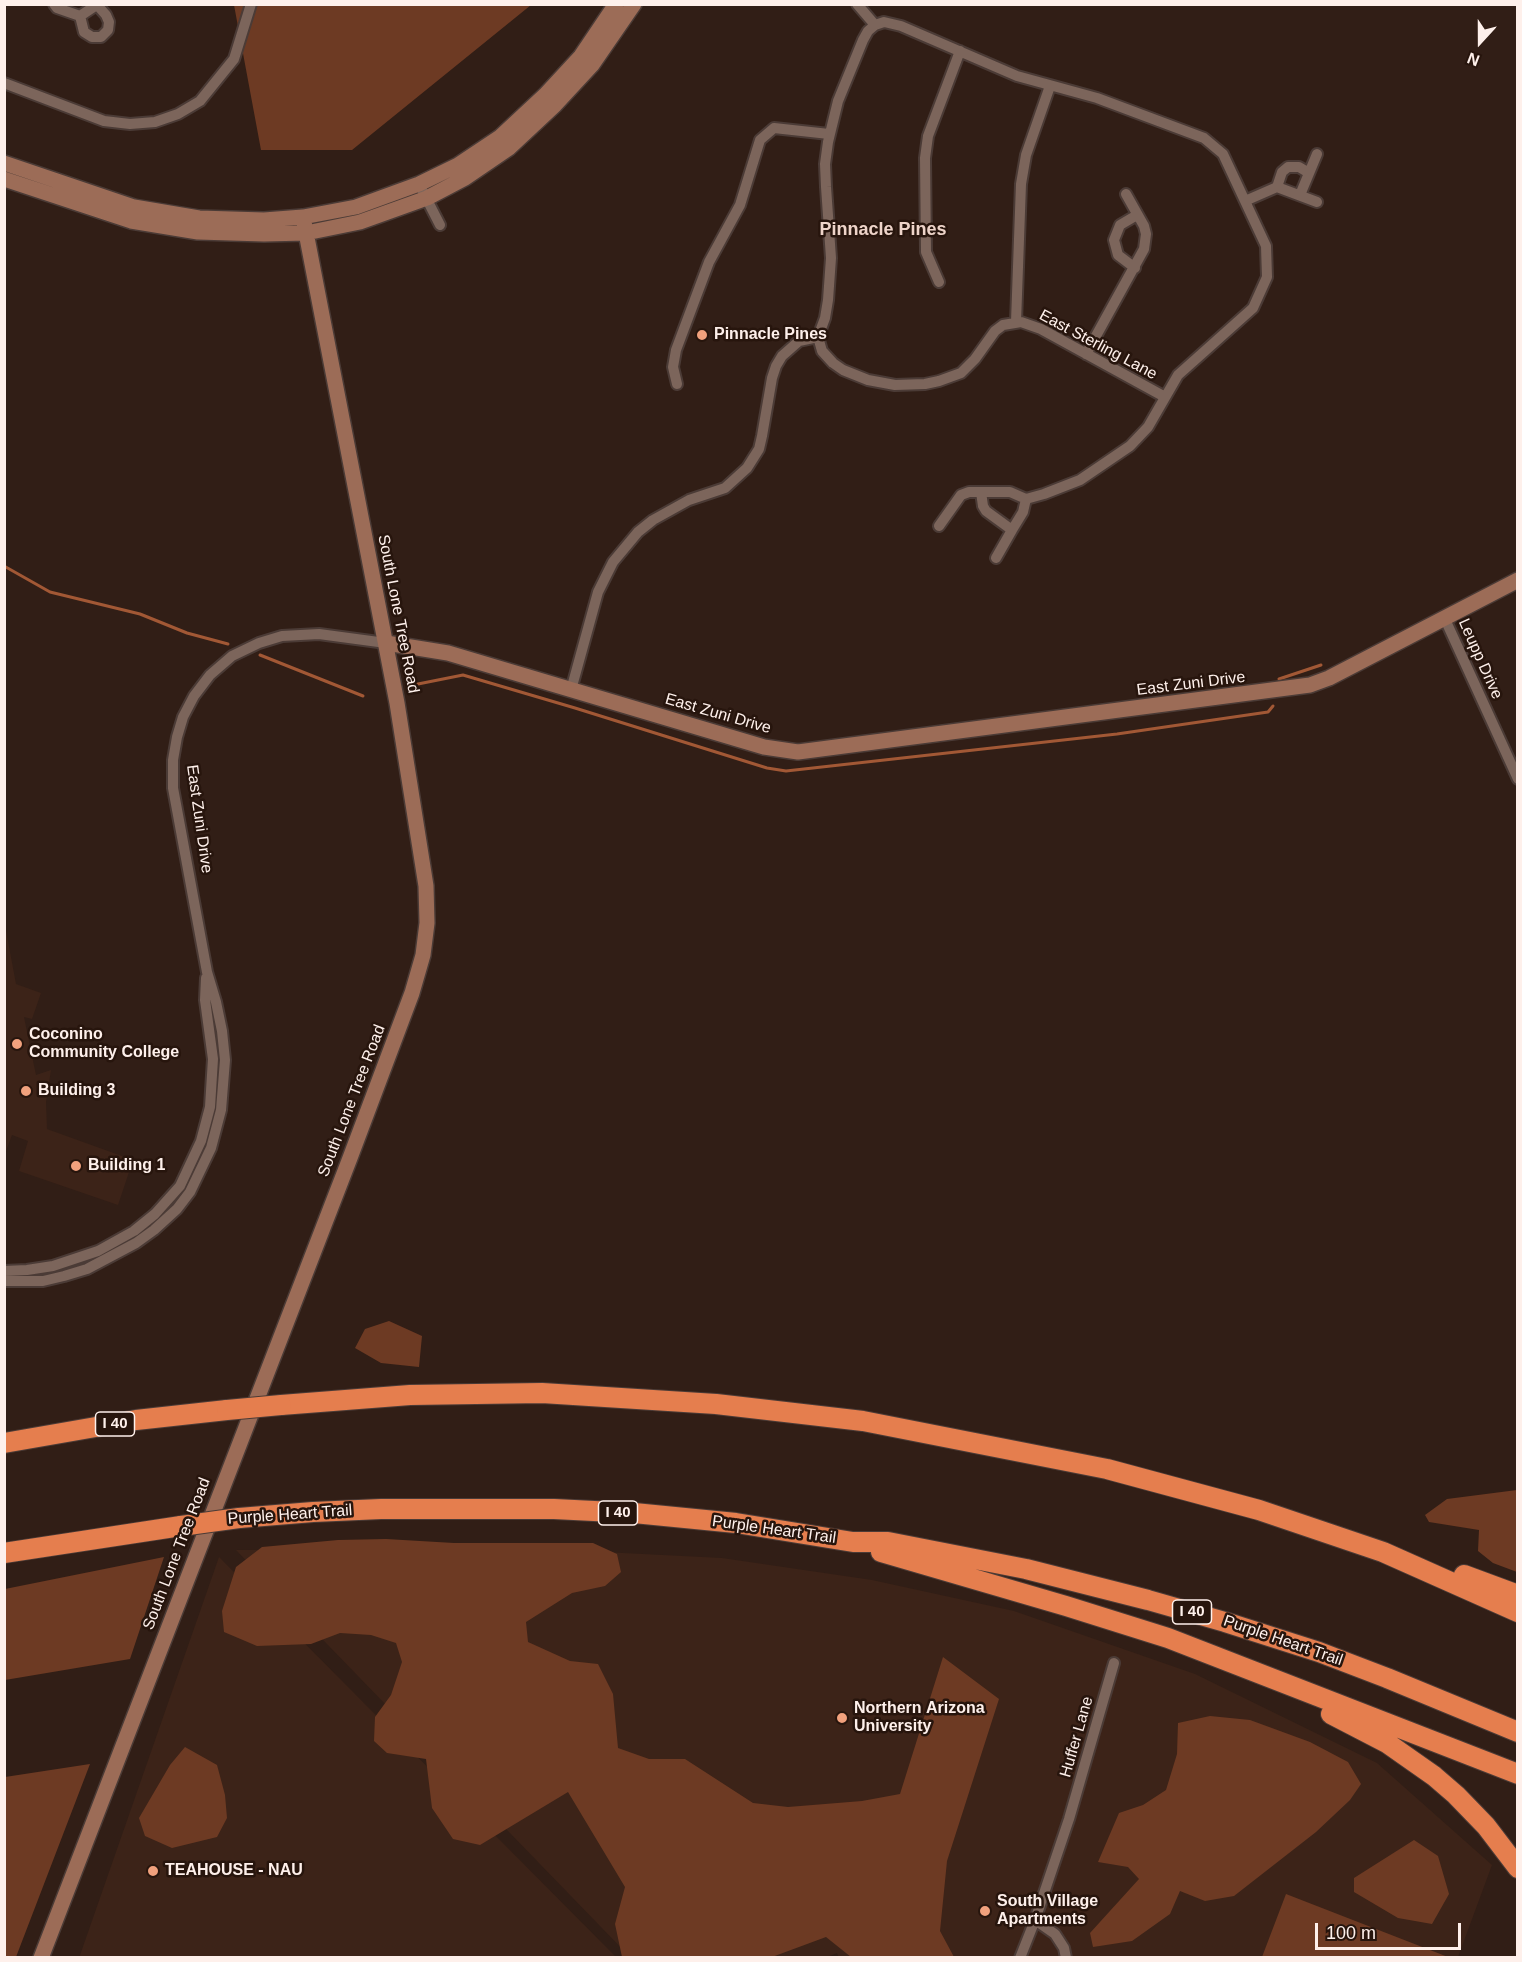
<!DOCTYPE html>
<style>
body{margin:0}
#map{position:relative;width:1522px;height:1962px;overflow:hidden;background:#311e16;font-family:Arial,sans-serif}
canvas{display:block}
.frame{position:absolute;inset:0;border:6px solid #fef0eb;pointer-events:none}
.north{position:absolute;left:1450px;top:12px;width:60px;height:60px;-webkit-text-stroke:4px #27150d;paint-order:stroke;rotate:201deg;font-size:16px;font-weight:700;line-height:24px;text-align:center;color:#fef0eb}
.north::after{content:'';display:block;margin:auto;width:21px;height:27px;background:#fef0eb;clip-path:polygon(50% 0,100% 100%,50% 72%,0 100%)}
.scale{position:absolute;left:1315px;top:1923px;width:146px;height:27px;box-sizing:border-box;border:3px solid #fef0eb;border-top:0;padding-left:8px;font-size:18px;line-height:21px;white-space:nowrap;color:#fef0eb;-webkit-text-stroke:4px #27150d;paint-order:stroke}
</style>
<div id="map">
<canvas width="1522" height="1962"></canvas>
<div class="frame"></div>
<div class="north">N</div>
<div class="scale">100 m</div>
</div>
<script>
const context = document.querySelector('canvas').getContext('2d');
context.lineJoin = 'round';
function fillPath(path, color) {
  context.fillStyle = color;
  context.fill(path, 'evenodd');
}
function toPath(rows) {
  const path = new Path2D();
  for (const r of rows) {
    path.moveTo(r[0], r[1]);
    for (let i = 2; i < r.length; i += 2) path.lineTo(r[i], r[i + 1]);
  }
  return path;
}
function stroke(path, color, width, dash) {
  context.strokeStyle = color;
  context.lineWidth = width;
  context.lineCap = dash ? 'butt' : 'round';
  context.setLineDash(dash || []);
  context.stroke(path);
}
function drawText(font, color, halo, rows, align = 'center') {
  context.font = font + ' Arial,sans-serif';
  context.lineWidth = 5;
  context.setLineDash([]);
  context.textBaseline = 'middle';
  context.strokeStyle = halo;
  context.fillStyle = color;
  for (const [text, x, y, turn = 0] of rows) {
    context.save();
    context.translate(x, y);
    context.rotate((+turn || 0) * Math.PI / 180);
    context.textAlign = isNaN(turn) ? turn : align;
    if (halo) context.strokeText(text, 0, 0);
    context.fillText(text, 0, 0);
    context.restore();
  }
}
fillPath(toPath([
 [5,925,16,984,41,993,32,1019,24,1017,36,1075,51,1070,46,1102,47,1129,133,1160,118,1205,19,1171,28,1141,12,1135,5,1154],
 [544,1549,722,1558,872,1580,1014,1611,1195,1674,1377,1763,1492,1865,1458,1957,839,1958,837,1953,825,1958,630,1957,236,1550],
 [219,1557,616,1957,79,1958]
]), '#3c2318');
fillPath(toPath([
 [234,5,531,5,352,150,261,150],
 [389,1321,422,1336,419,1367,381,1363,355,1348,365,1329],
 [1517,1490,1517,1572,1493,1563,1478,1551,1479,1530,1429,1522,1425,1515,1447,1499],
 [386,1539,454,1543,593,1543,617,1554,621,1572,605,1586,572,1593,526,1622,528,1642,570,1661,598,1664,613,1694,618,1748,649,1759,685,1759,753,1803,788,1807,862,1801,900,1794,943,1657,999,1699,947,1861,940,1931,954,1957,851,1957,826,1937,772,1957,622,1957,615,1924,625,1887,568,1792,480,1845,453,1839,432,1808,426,1759,387,1753,374,1741,375,1717,391,1695,402,1662,396,1643,371,1635,340,1633,311,1644,257,1646,224,1632,222,1611,236,1567,262,1547,338,1540],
 [164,1557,130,1659,5,1680,5,1589],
 [1210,1716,1250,1720,1310,1742,1348,1762,1361,1784,1350,1800,1316,1832,1234,1896,1205,1901,1180,1891,1170,1914,1132,1941,1093,1947,1090,1933,1139,1879,1128,1867,1098,1862,1119,1813,1143,1805,1166,1790,1177,1754,1178,1723],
 [185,1747,217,1765,225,1795,227,1818,217,1837,172,1848,145,1836,139,1818,170,1765],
 [90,1764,16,1957,5,1957,5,1777],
 [1414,1840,1438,1856,1449,1894,1432,1924,1398,1918,1354,1892,1354,1878],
 [1286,1894,1448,1957,1262,1957]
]), '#6d3a23');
stroke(toPath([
 [4,566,50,592,140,614,187,633,228,644],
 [260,655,363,696],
 [1279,679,1321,665],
 [413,685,463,675,575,708,767,768,786,771,1117,734,1268,712,1273,706]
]), '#a25835', 3);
const street = toPath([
 [54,4,57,8,80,16,98,4],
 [857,4,875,25],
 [80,16,84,32,92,37,101,37,108,30,109,22,106,15,98,6],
 [4,83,104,121,130,124,155,122,178,114,200,101,234,59,251,4],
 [419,184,440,225],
 [1277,187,1282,172,1288,167,1299,167,1309,173],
 [1300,195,1317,154],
 [1245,201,1277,187,1317,202],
 [1135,268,1118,255,1114,240,1120,225,1137,215],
 [939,282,926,252,925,158,928,136,960,51],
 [1016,322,1021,184,1026,155,1050,86],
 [1086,354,1144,249,1146,234,1144,226,1126,194],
 [677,384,673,367,676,350,709,262,740,205,760,140,774,128,829,134],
 [1026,499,1023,512,1012,530,986,511,983,506,981,492,1010,492,1026,499,1044,494,1080,480,1130,446,1148,427,1178,375,1253,308,1267,277,1266,246,1223,154,1204,138,1097,98,1017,76,901,26,884,22,875,25,868,31,863,40,838,101,828,142,825,164,826,187,831,258,828,300,825,318,818,337,822,351,833,363,843,370,868,380,895,385,925,384,939,381,961,373,975,359,995,331,1003,325,1021,322,1041,329,1165,397],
 [939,526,961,495,969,492,981,492],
 [996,558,1012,530],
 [1444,617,1518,779],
 [571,690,598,592,613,562,638,532,653,520,689,500,725,488,747,468,759,449,762,436,772,378,776,366,782,356,799,341,818,337],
 [4,1271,27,1270,53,1266,98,1251,134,1231,155,1214,180,1186,201,1141,210,1107,213,1059,205,1000,206,978],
 [4,1281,43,1281,64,1276,87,1269,136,1243,154,1230,177,1209,190,1192,211,1148,221,1110,225,1060,222,1031,216,1002,207,972,173,788,173,760,177,737,183,717,194,696,210,675,232,656,259,643,282,636,319,634,386,643],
 [1020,1958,1035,1920],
 [1066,1958,1064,1948,1055,1934,1035,1920,1069,1819,1114,1663]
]);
const secondary = toPath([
 [4,163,134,207,199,218,264,220,303,217,356,207,419,184,458,165,500,137,545,95,581,56,616,4],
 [4,179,131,221,198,232,264,234,306,233,360,222,427,198,465,178,509,148,555,105,592,65,634,4],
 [386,643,448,653,764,747,798,752,1310,685,1329,678,1518,580],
 [41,1958,350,1158,412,993,423,955,427,923,426,886,397,703,303,217]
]);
const highway = toPath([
 [281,1405,410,1395,542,1393,716,1404,863,1421,1107,1469,1259,1510,1383,1552,1518,1612],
 [4,1443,136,1420,227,1410],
 [239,1518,313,1512,381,1509,554,1509,634,1513,736,1523,853,1542,888,1542,1026,1569,1148,1600,1225,1622,1319,1652,1387,1678,1518,1732],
 [881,1552,1066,1606,1168,1638,1518,1774],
 [4,1553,181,1526],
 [1464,1575,1518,1595],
 [1331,1714,1387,1743,1434,1776,1456,1795,1486,1826,1518,1868]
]);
stroke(street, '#4b3b36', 14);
stroke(secondary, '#4b3b36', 18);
stroke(highway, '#4b3b36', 22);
stroke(street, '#7c655b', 10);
stroke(secondary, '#9c6c57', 15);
stroke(highway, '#e57e4e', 20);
const highwayBridge = toPath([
 [227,1410,281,1405],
 [181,1526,239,1518]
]);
stroke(highwayBridge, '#4b3b36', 22, []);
stroke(highwayBridge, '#e57e4e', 20);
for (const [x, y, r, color] of [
 [702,335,6,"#f1a17d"],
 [17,1044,6,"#f1a17d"],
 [26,1091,6,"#f1a17d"],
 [76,1166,6,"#f1a17d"],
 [842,1718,6,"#f1a17d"],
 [153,1871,6,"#f1a17d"],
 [985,1911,6,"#f1a17d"]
]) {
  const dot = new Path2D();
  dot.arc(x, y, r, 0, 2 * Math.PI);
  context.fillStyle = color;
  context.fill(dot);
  stroke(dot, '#27150d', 2);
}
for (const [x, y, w] of [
 [115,1424,39],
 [618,1513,39],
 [1192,1612,39]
]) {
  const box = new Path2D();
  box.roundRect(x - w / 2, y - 12, w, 24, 4.5);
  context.fillStyle = '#27150d';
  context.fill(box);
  stroke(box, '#fef0eb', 1.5);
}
drawText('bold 15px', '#fef0eb', null, [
 ["I 40",115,1424],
 ["I 40",618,1513],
 ["I 40",1192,1612]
]);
drawText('bold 16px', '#fef0eb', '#27150d', [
 ["Pinnacle Pines",714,335],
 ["Coconino",29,1035],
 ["Community College",29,1053],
 ["Building 3",38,1091],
 ["Building 1",88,1166],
 ["Northern Arizona",854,1709],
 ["University",854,1727],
 ["TEAHOUSE - NAU",165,1871],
 ["South Village",997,1902],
 ["Apartments",997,1920]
], 'left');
drawText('16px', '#fef0eb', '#27150d', [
 ["East Sterling Lane",1098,345,28],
 ["South Lone Tree Road",398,614,79],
 ["Leupp Drive",1480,659,66],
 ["East Zuni Drive",1191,684,-7],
 ["East Zuni Drive",718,714,16],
 ["East Zuni Drive",199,819,82],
 ["South Lone Tree Road",352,1101,-69],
 ["Purple Heart Trail",290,1515,-4],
 ["Purple Heart Trail",774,1530,8],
 ["South Lone Tree Road",177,1554,-69],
 ["Purple Heart Trail",1283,1641,19],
 ["Huffer Lane",1077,1737,-74]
]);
drawText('bold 18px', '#eed4c9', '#27150d', [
 ["Pinnacle Pines",883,230]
]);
</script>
